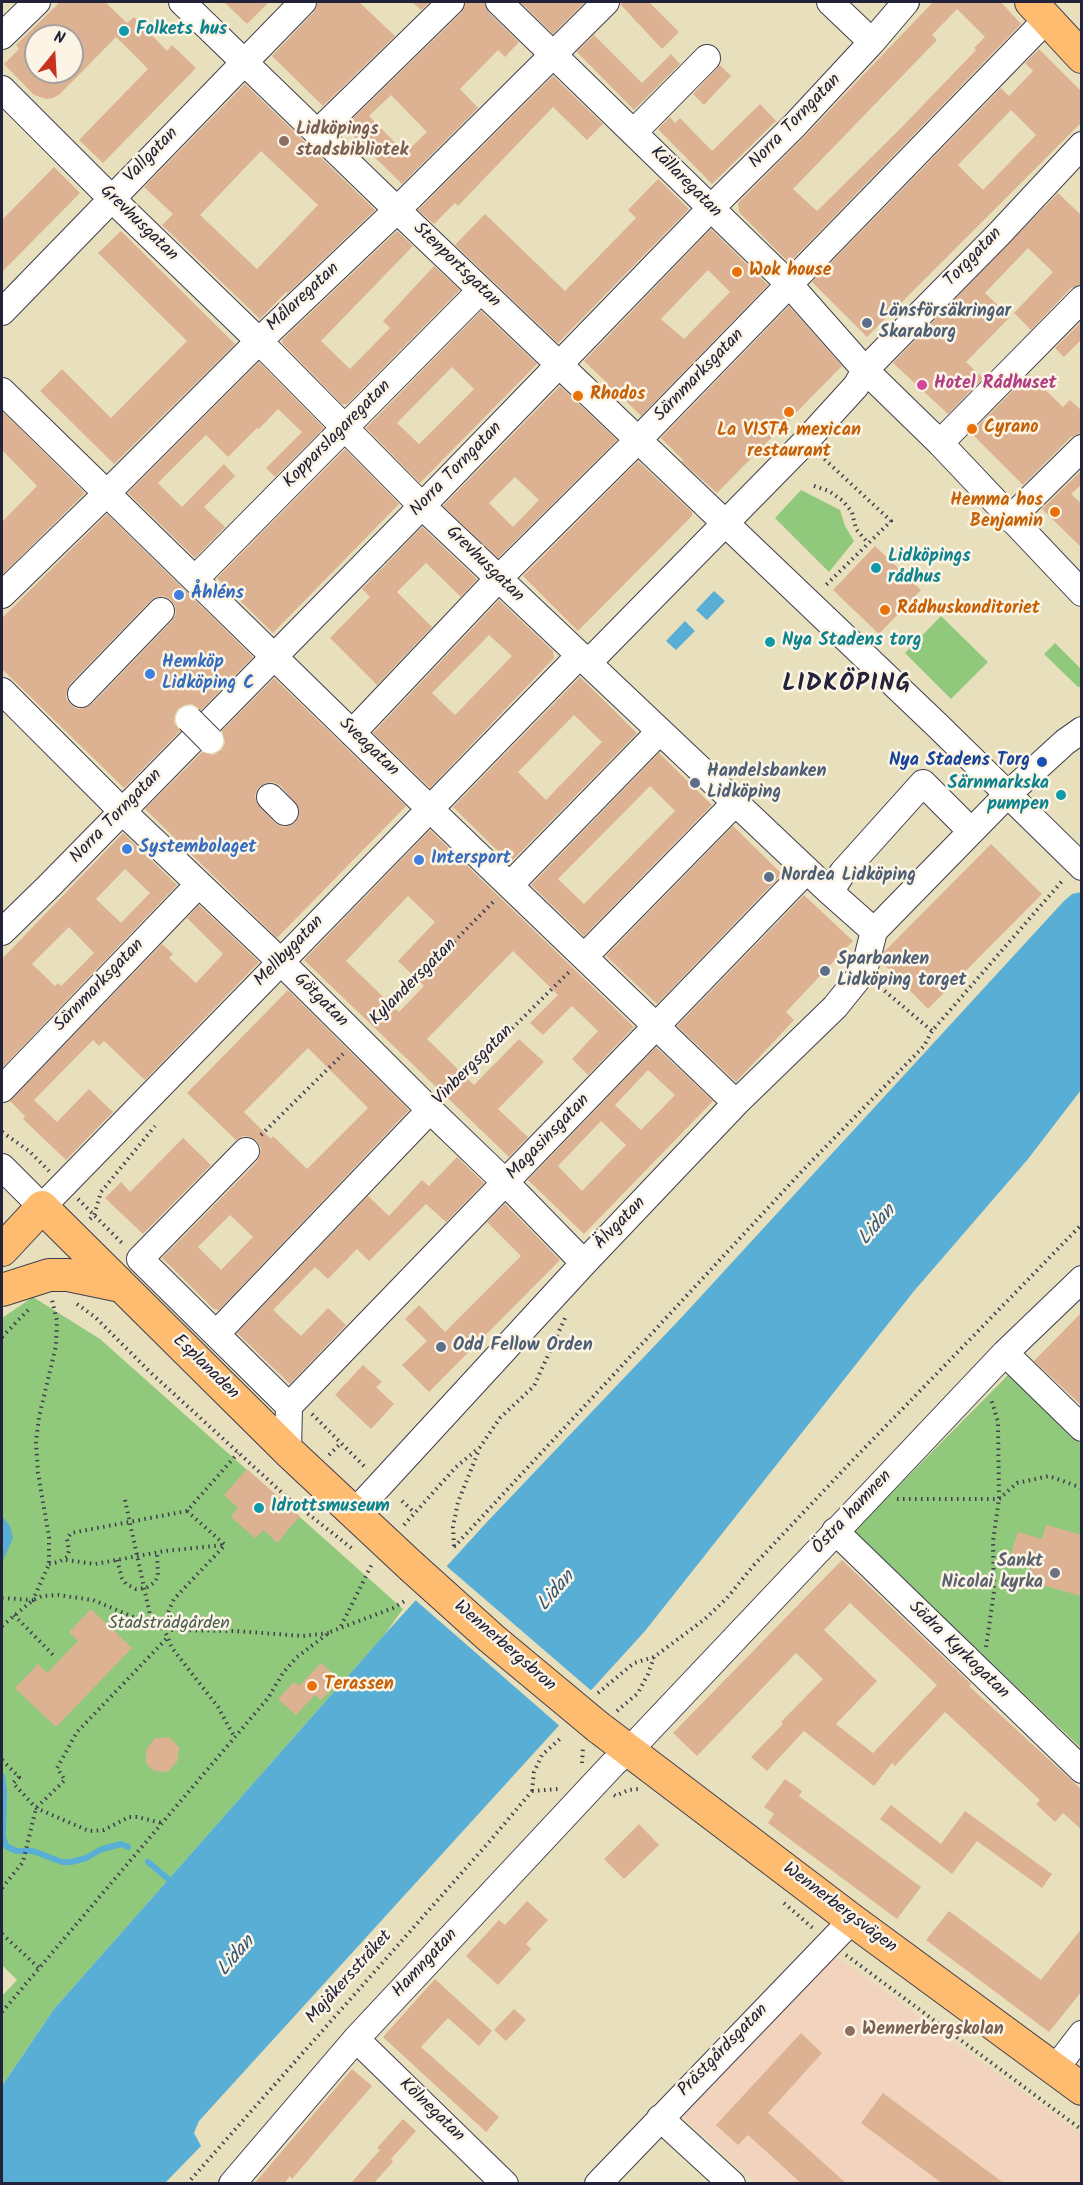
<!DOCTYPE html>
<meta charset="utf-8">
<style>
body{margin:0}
#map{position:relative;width:1083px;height:2185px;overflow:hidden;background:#e8e0bc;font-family:Kalam,sans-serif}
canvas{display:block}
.frame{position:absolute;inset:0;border:3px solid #22223b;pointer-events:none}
.north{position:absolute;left:24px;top:24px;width:60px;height:60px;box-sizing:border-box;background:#fcf5e5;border:2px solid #a5a1a1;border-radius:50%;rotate:18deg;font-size:16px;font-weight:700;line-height:24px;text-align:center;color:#22223b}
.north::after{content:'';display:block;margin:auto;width:21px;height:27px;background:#c8321e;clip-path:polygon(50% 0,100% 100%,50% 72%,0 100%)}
</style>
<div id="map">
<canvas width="1083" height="2185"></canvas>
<div class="frame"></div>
<div class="north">N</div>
</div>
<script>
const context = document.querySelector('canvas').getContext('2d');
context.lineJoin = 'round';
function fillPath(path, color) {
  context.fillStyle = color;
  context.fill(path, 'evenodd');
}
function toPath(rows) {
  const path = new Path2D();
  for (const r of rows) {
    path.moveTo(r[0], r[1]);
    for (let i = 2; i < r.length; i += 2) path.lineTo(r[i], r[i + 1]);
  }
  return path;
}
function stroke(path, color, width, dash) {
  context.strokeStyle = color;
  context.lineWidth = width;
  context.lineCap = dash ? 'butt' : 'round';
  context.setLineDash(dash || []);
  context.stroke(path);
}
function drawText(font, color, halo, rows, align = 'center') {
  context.font = font + ' Kalam,sans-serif';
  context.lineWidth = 5;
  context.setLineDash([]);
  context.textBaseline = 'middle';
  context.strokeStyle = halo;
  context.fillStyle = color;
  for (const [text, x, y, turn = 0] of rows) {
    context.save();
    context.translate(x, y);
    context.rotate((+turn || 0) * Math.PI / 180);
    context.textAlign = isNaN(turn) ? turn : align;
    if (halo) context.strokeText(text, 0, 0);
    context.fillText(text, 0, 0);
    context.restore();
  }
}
fillPath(toPath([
 [839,1958,1081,2134,1081,2183,756,2183,682,2117,685,2109,827,1962]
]), '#f2d4be');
fillPath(toPath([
 [801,490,840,510,845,526,854,541,829,572,775,518],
 [941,616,988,662,951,699,905,653],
 [1055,643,1081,669,1081,687,1078,687,1044,654],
 [33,1297,100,1339,403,1609,384,1635,54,2009,2,2086,2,1996,17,1980,2,1965,2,1318],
 [1009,1374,1081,1444,1081,1748,853,1532]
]), '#90c97c');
fillPath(toPath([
 [714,591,725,601,707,620,696,610],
 [685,621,695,631,676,650,666,641],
 [1081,892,1081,1090,1028,1159,914,1291,645,1631,199,2121,194,2133,201,2146,165,2183,2,2184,2,2086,54,2009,384,1635,487,1522,681,1318,1063,902,1072,894],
 [2,1516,10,1526,13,1538,2,1563]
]), '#59aed5');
fillPath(toPath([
 [444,1564,594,1693,562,1728,413,1598]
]), '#e8e0bc');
stroke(toPath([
 [2,1776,4,1792,3,1837,6,1846,16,1851,33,1851,62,1862,71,1862,86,1858,102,1849,121,1844,128,1847],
 [148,1862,173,1883]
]), '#59aed5', 6);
fillPath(toPath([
 [60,2,105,2,127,23,134,17,167,51,172,45,196,68,103,163,79,140,148,69,116,37,60,94,53,98,46,99,34,95,4,64,19,49,16,45],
 [36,36,72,36,72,72,36,72],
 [224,2,269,2,247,24],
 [318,2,359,2,395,36,323,106,272,56,314,12],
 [412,2,430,2,421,10],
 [466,2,484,2,489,13,519,42,505,57,498,50,460,89,478,108,402,184,344,127,461,13],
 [391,95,427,132,405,153,369,116],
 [520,2,585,2,553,34],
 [621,2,649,2,679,32,662,49,621,5],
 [933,2,1001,2,1021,24,789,263,739,212,738,203,805,136],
 [957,9,985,37,974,48,976,50,899,130,817,211,793,189,937,40,932,35],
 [594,35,642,83,671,54,680,64,634,110,577,52],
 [1039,49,1082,92,1082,122,867,337,812,282,1001,88,1009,96,1033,71,1025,63],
 [1011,110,1036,135,983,190,958,165],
 [720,65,731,76,704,105,693,94],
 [553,76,603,124,587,140,553,107,458,206,455,203,434,224,418,210],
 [245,84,375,210,287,294,287,291,260,319,162,225,173,214,144,187],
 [261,151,318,205,257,269,200,215],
 [760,104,776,121,712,184,658,129,670,117,675,123,680,118,712,151],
 [54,167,80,193,2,272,2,220],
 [658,179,689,209,558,343,455,245,485,214,565,291,636,218,628,210],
 [1058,193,1082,216,1082,284,1071,288,1031,330,1014,313,1053,272,1028,248,985,293,1010,317,966,362,983,378,948,414,893,363],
 [711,229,768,285,641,416,618,393,618,400,601,384,608,384,584,361],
 [708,270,730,292,684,339,661,319],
 [121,231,235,344,114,464,40,391,62,369,111,418,187,341,98,253],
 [397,231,413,246,321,341,350,369,390,328,383,321,434,266,460,290,347,404,342,404,282,343,283,339],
 [789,306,842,366,717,493,681,461,684,461,661,438],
 [481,311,537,364,420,483,366,428],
 [452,367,474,389,419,444,397,423],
 [1082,321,1082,339,1064,357,1055,348],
 [259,362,324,428,275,477,266,468,302,432,278,409,259,429,257,428,228,457,206,435,158,483,182,507,224,464,235,476,204,507,225,527,195,558,128,493],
 [1029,374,1063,407,1070,400,1082,411,1082,433,1071,437,1023,485,971,433],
 [560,386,617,440,498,558,443,506],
 [515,477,539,500,513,527,489,503],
 [2,411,85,493,2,575,2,522,37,486,2,450],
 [345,449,399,504,273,633,217,578],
 [638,461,692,512,692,516,578,631,523,576],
 [1082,470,1082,484,1071,494,1082,504,1082,548,1042,509],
 [107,514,253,657,201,710,192,704,185,705,178,709,175,715,174,722,180,731,124,788,2,669,2,618],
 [164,596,171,600,175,606,176,614,172,621,92,704,85,708,78,709,71,705,66,698,67,690,70,684,150,601,156,597],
 [422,527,477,579,461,597,426,563,397,592,432,627,377,685,330,638,370,597,362,589],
 [875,546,921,590,879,634,833,590],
 [499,600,553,651,554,658,430,788,373,733],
 [489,635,512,656,455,715,432,693],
 [580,677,637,733,510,863,453,807],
 [574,715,602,742,546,800,518,772],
 [274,678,406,806,277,938,145,809,202,752,213,755,221,750,225,743,222,731],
 [273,782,281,786,299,808,299,816,296,822,289,826,282,827,275,823,256,801,255,794,259,787,266,783],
 [659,753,712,805,584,936,531,885],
 [650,786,675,811,584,904,558,879],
 [733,826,782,874,657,1004,606,956],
 [430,830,634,1027,588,1075,572,1059,598,1031,572,1006,543,1035,530,1023,558,995,513,951,427,1039,474,1085,519,1039,544,1062,498,1109,528,1137,509,1157,304,960],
 [408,896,435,922,398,961,424,986,399,1012,346,961],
 [123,833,177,885,2,1068,2,959],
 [125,869,150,893,121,923,96,899],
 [69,927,94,953,61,986,58,983,55,986,32,964],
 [991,844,1042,894,928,1009,882,962,884,952],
 [804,895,853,941,786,1012,794,1020,736,1082,677,1026],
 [199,905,259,962,145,1080,104,1041,99,1046,93,1040,34,1100,57,1122,89,1089,113,1112,66,1160,23,1119,25,1116,10,1101,162,944,173,954,169,958,196,983,223,954,187,918],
 [288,990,409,1110,219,1310,214,1309,162,1258,257,1162,260,1155,261,1148,257,1141,250,1137,243,1136,236,1140,187,1093],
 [308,1048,368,1108,307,1169,273,1136,271,1139,244,1112],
 [230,1215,253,1237,221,1270,198,1247],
 [656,1047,713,1101,584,1234,528,1180],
 [648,1070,675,1095,641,1130,615,1105],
 [601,1121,626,1145,582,1191,558,1166],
 [183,1138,211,1165,143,1234,105,1198,121,1182,130,1192],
 [457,1157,484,1183,446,1222,426,1204,369,1261,357,1249,328,1279,315,1267,273,1310,301,1336,328,1308,346,1325,290,1384,237,1333,368,1196,389,1216,422,1180,429,1186],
 [505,1204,560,1260,429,1392,402,1365,427,1341,405,1319,419,1305,445,1332,521,1256,487,1222],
 [1082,1312,1082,1406,1034,1361],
 [363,1365,382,1382,376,1387,394,1404,371,1429,335,1395],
 [247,1469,300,1516,277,1543,264,1530,255,1538,231,1517,238,1508,224,1495],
 [1046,1525,1082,1535,1082,1596,1027,1581,1032,1565,1010,1558,1018,1532,1042,1539],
 [842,1560,971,1684,969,1686,1082,1790,1082,1830,1063,1813,1055,1822,1036,1804,1040,1800,945,1712,895,1766,892,1763,874,1786,804,1731,767,1771,751,1757,783,1724,781,1722,823,1679,796,1653,697,1756,673,1733],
 [850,1603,937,1685,873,1753,836,1724,877,1681,824,1630],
 [91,1609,132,1648,56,1727,15,1688,38,1664,47,1673,78,1641,69,1632],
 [321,1663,340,1680,321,1700,315,1695,296,1715,278,1699,294,1682,299,1686],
 [169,1737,179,1747,177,1762,167,1772,154,1771,146,1763,146,1750,155,1738],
 [785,1779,802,1791,799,1796,921,1887,897,1919,768,1823,774,1814,764,1807],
 [891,1805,941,1844,965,1811,1052,1874,1042,1888,977,1841,952,1874,880,1819],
 [639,1824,659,1845,624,1879,604,1859],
 [527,1901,548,1920,526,1944,531,1949,498,1985,466,1956,499,1920,505,1925],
 [949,1911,1041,1980,1082,1928,1082,1991,1049,2032,926,1940],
 [435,1979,492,2031,479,2046,448,2018,421,2047,499,2117,486,2132,383,2037],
 [514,2009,526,2020,506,2041,494,2030],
 [801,2033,822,2053,768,2113,847,2184,802,2184,748,2135,738,2145,716,2125],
 [352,2069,372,2086,345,2117,292,2179,290,2176,284,2184,254,2184],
 [883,2093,1005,2184,943,2184,861,2123],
 [403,2119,416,2131,391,2159,393,2162,373,2184,350,2184,380,2150,377,2148]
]), '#dcb293');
const minor = toPath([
 [182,2,397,210,938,726,1082,867],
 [499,2,789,284,865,370,940,443,1082,593],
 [830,2,872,42],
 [2,36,37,2],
 [2,89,111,198,259,341,422,506,830,892,874,931],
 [318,132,451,2],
 [634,132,707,58],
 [2,312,303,2],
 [2,391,430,809,736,1103],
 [940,443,1082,299],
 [1010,519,1082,448],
 [195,579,481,290],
 [2,595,106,494,259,341,397,210,606,2],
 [589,662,805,442,856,386,865,370,999,234,1082,145],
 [2,691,122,811,281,962,430,1110,506,1183,584,1263],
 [81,694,161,611],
 [352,733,498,579,638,440,1047,19],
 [270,797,285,812],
 [510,885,660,731],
 [830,892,843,872,923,783,971,831],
 [874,931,1007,795,1065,742,1082,730],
 [2,932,49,886,422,506,711,208,794,126,872,42,906,2],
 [584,957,735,803],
 [2,1089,199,884],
 [246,1151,140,1259,289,1406,288,1451],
 [2,1167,42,1207,580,655],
 [217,1333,430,1110],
 [1005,1353,1082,1428],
 [289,1406,807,870],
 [354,1513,584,1263,736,1103,835,1007,864,971,874,931],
 [835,1531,1082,1770],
 [356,2039,505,2184],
 [1055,2069,1082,2034],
 [660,2118,732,2184],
 [232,2184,356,2039,613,1764,640,1739,1005,1353,1082,1279],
 [598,2184,852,1920]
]);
const major = toPath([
 [1031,2,1082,57],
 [2,1250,42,1207,288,1451,411,1566],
 [2,1290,49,1275,68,1275,121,1286],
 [598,1727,852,1920,1082,2089]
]);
stroke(minor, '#403e4e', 28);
stroke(major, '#403e4e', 34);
stroke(toPath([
 [820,455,891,521,824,587],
 [814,486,829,491,843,501,852,512,856,529,868,543],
 [880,987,932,1031,1063,880],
 [374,1023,495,900],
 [444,1096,569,972],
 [2,1132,29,1151,49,1171],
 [261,1135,343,1054],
 [78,1199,124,1245],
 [90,1219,94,1215,101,1192,155,1126],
 [77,1304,95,1317,150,1372,289,1499,354,1550],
 [2,1337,30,1308],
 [312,1414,366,1468],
 [329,1455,340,1444],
 [897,1499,999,1499,1017,1483,1049,1476,1082,1488],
 [125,1500,152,1624],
 [402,1501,415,1513],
 [187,1511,225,1545,174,1599,169,1610,164,1629,172,1648,218,1707,235,1738],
 [404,1525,456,1467,480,1447,500,1418,534,1386,565,1318],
 [454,1546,453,1527,458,1502,479,1450],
 [454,1547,804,1169,924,1046,932,1031],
 [66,1560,95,1564,165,1551,224,1545],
 [117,1560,122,1578,126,1584,136,1589,146,1588,155,1582,158,1576,157,1553],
 [49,1564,59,1562,67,1557,69,1551,67,1539,71,1533,187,1511,238,1453],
 [2,1598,33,1600,49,1564,49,1537,38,1473,36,1442,39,1417,56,1346,57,1321,52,1300],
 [14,1615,55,1657],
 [2,1626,33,1600,42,1596,58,1595,93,1600,155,1626,171,1630,235,1631,303,1636,329,1633],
 [341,1626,372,1564],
 [986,1647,994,1592,993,1541,999,1499,998,1422,991,1399],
 [598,1693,634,1663,654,1657,705,1619,727,1598,753,1566,849,1464,1082,1224],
 [617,1711,638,1693,648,1674,654,1657],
 [2,1760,19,1777,13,1783,36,1808,89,1831,104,1830,129,1817,137,1817,162,1823],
 [582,1763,583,1747],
 [532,1791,558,1789],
 [532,1791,534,1772,542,1755,562,1737],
 [614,1795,616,1796,628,1790,638,1789],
 [2,1888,23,1862,36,1808,65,1780,57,1768,77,1732,168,1637],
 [784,1903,815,1930],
 [2,1934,39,1968],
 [846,1955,1082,2130],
 [2,2012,268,1698,283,1673,297,1657,330,1632,393,1608,405,1601],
 [187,2184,489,1842,532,1791]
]), '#403e4e', 4, [1.5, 4.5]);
stroke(minor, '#fff', 26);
stroke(major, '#fdbc70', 32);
const minorBridge = toPath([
 [189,719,210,740]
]);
const majorBridge = toPath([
 [411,1566,491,1638,598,1727]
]);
stroke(minorBridge, '#403e4e', 28, []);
stroke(majorBridge, '#403e4e', 34, []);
stroke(minorBridge, '#fff', 26);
stroke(majorBridge, '#fdbc70', 32);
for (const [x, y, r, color] of [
 [124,31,6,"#0f9aa8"],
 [284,141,6,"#8d6e63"],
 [737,272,6,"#e8710a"],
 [867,323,6,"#5c6f8a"],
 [922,385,6,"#d1479c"],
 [578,396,6,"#e8710a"],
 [789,412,6,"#e8710a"],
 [972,429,6,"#e8710a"],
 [1055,512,6,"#e8710a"],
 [876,568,6,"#0f9aa8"],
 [179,595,6,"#3f7fe0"],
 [885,610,6,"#e8710a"],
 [770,642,6,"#0f9aa8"],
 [150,674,6,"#3f7fe0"],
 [1042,762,6,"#1a4fb4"],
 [695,783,6,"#5c6f8a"],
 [1061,795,6,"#0f9aa8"],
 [127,849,6,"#3f7fe0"],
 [419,860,6,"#3f7fe0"],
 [769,877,6,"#5c6f8a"],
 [825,971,6,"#5c6f8a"],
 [441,1347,6,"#5c6f8a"],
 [259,1508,6,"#0f9aa8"],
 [1055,1573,6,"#6b7280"],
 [312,1686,6,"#e8710a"],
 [850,2031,6,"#8d6e63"]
]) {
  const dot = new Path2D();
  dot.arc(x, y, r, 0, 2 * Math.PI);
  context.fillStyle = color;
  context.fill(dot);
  stroke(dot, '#fcf5e5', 2);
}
drawText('bold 18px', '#0d838f', '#fcf5e5', [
 ["Folkets hus",136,31],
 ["Lidköpings",888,558],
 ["rådhus",888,579],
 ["Nya Stadens torg",782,642],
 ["Särnmarkska",1049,785,"right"],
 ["pumpen",1049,806,"right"],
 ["Idrottsmuseum",271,1508]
], 'left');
drawText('18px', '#22223b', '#fcf5e5', [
 ["Norra Torngatan",796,122,-46],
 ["Vallgatan",152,156,-46],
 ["Källaregatan",685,183,45],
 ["Grevhusgatan",138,224,44],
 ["Torggatan",974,258,-46],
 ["Stenportsgatan",456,266,44],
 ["Målaregatan",304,298,-43],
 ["Särnmarksgatan",700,376,-46],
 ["Kopparslagaregatan",338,435,-45],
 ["Norra Torngatan",457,470,-46],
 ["Grevhusgatan",484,565,44],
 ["Sveagatan",368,748,44],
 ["Norra Torngatan",117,817,-46],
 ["Mellbygatan",290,952,-46],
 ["Kylandersgatan",414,983,-45],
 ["Särnmarksgatan",100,986,-46],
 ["Götgatan",320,1001,45],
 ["Vinbergsgatan",474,1066,-45],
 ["Magasinsgatan",549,1138,-46],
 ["Älvgatan",621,1224,-46],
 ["Esplanaden",205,1368,44],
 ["Östra hamnen",853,1513,-47],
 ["Wennerbergsbron",504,1647,41],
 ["Södra Kyrkogatan",958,1651,44],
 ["Wennerbergsvägen",839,1909,37],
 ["Hamngatan",426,1964,-47],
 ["Majåkersstråket",350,1978,-48],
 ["Prästgårdsgatan",724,2051,-46],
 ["Kölnegatan",431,2111,44]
]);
drawText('bold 18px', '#785e54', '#fcf5e5', [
 ["Lidköpings",296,131],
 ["stadsbibliotek",296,152],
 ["Wennerbergskolan",862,2031]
], 'left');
drawText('bold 18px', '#c56008', '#fcf5e5', [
 ["Wok house",749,272],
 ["Rhodos",590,396],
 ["Cyrano",984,429],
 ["La VISTA mexican",789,432,"center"],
 ["restaurant",789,453,"center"],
 ["Hemma hos",1043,502,"right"],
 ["Benjamin",1043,523,"right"],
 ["Rådhuskonditoriet",897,610],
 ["Terassen",324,1686]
], 'left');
drawText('bold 18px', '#4e5e75', '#fcf5e5', [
 ["Länsförsäkringar",879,313],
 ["Skaraborg",879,334],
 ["Handelsbanken",707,773],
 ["Lidköping",707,794],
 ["Nordea Lidköping",781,877],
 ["Sparbanken",837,961],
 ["Lidköping torget",837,982],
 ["Odd Fellow Orden",453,1347]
], 'left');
drawText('bold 18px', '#b23c85', '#fcf5e5', [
 ["Hotel Rådhuset",934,385]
], 'left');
drawText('bold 18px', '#366cbe', '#fcf5e5', [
 ["Åhléns",191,595],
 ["Hemköp",162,664],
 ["Lidköping C",162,685],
 ["Systembolaget",139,849],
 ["Intersport",431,860]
], 'left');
drawText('bold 18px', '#164399', '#fcf5e5', [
 ["Nya Stadens Torg",1030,762]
], 'right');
drawText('bold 18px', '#5b616d', '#fcf5e5', [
 ["Sankt",1043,1563],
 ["Nicolai kyrka",1043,1584]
], 'right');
drawText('18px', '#485c52', '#fcf5e5', [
 ["Stadsträdgården",169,1625]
]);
drawText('italic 20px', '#385a79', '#fcf5e5', [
 ["Lidan",878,1226,-49],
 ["Lidan",557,1592,-49],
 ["Lidan",237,1957,-49]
]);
context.letterSpacing = '1.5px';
drawText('bold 24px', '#22223b', '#fcf5e5', [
 ["LIDKÖPING",847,686]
]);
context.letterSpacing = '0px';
</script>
